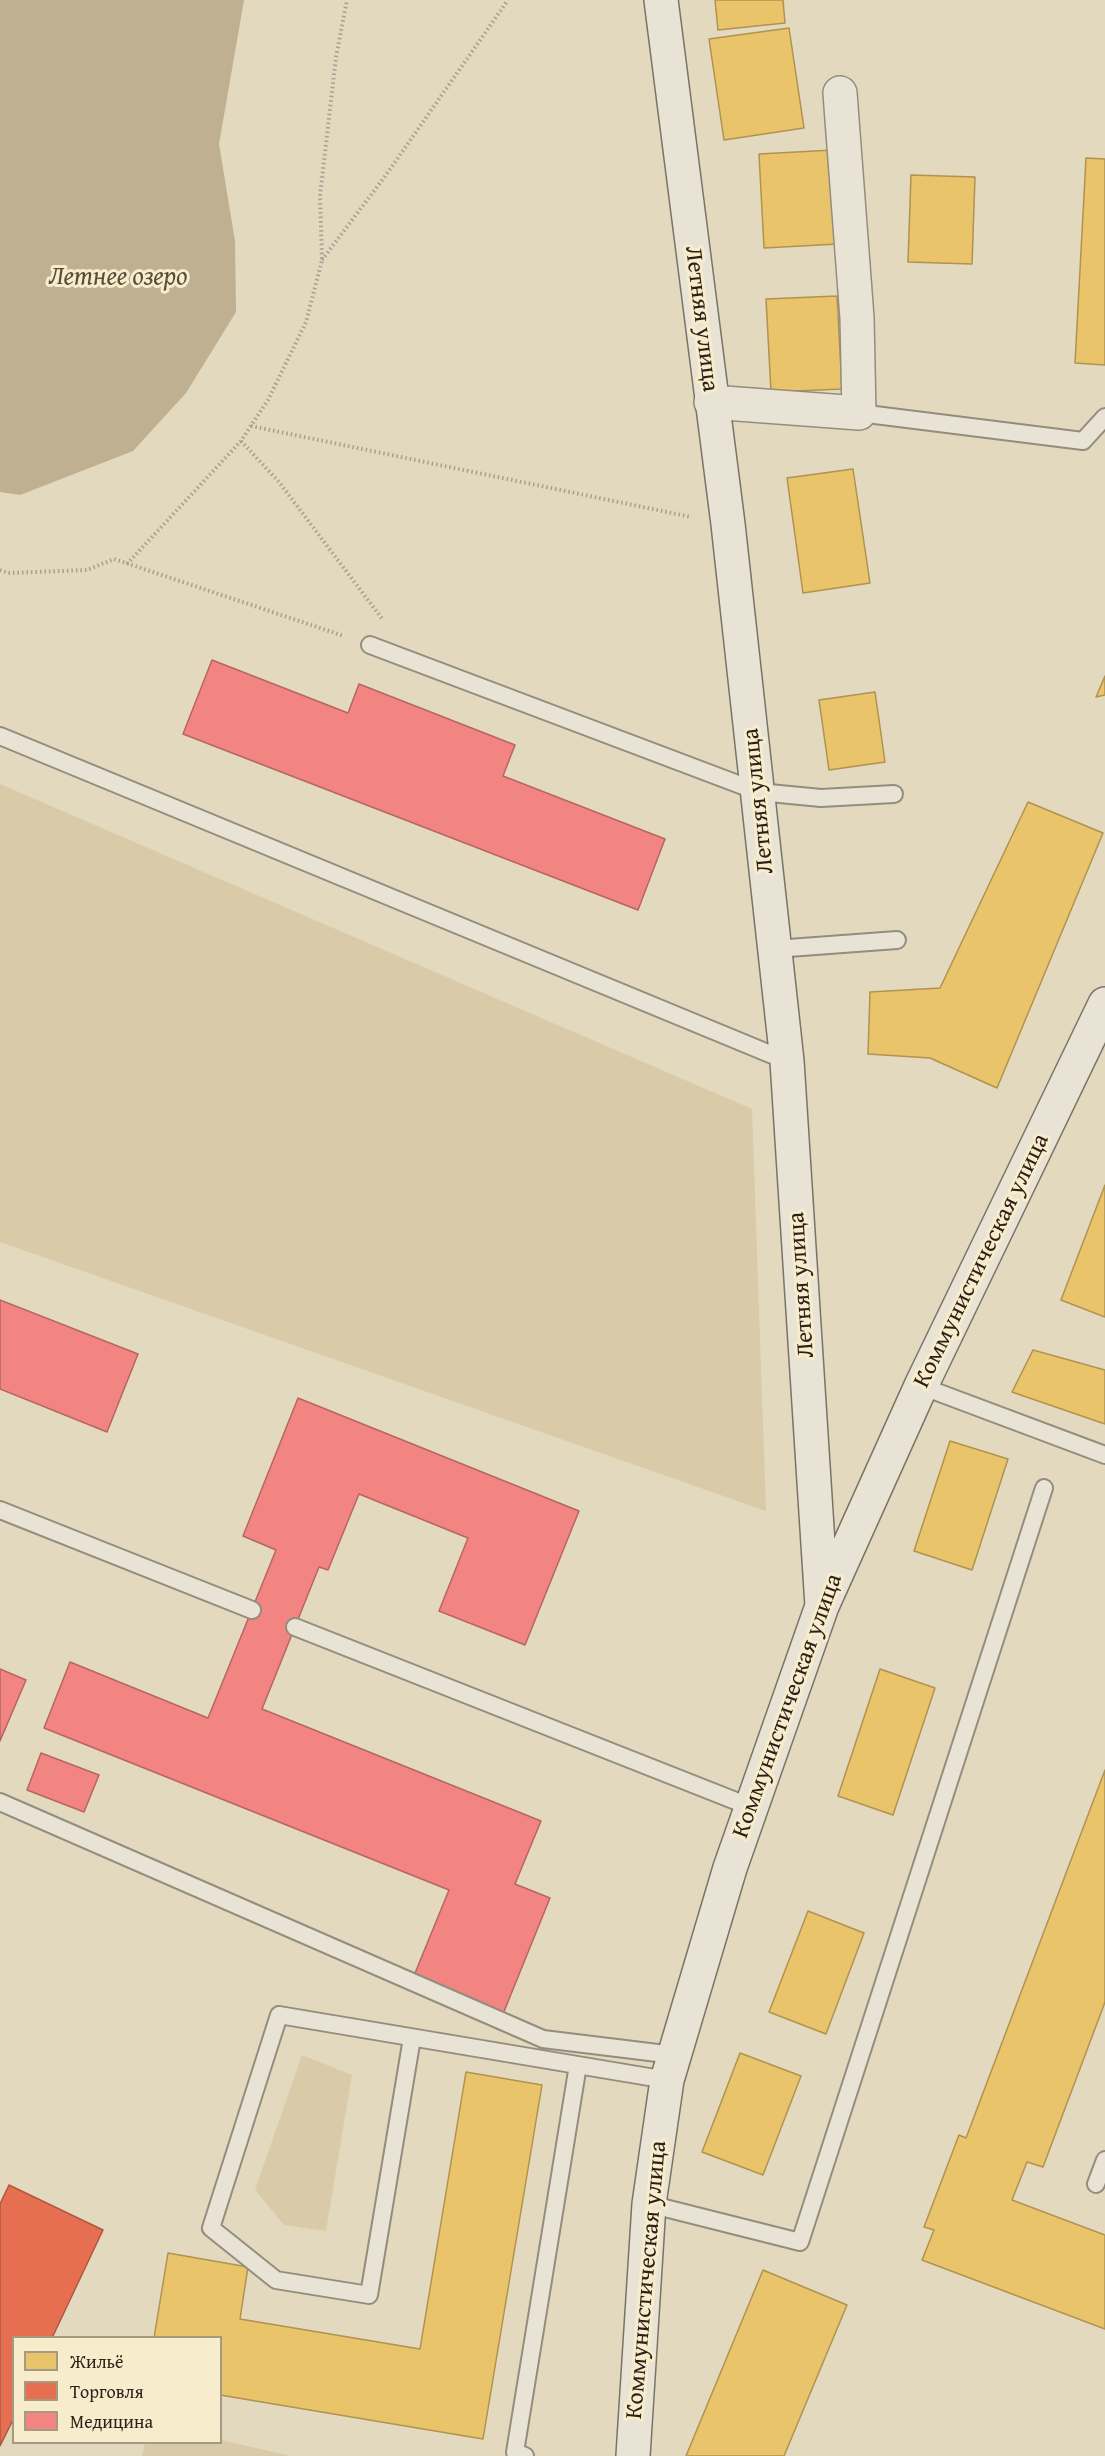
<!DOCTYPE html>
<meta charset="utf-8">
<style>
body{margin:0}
#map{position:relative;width:1105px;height:2456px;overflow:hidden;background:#e3d9be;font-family:"Gentium Book Plus",serif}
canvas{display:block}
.legend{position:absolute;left:12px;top:2336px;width:210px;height:108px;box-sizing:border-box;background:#f7eccb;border:2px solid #a59a83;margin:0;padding:8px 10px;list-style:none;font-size:18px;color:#2b1f18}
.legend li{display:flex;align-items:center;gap:12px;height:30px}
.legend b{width:30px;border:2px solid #a59a83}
</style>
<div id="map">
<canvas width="1105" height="2456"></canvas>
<ul class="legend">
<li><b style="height:16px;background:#e9c46a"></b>Жильё</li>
<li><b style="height:16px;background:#e76f51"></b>Торговля</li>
<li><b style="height:16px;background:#f28482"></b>Медицина</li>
</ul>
</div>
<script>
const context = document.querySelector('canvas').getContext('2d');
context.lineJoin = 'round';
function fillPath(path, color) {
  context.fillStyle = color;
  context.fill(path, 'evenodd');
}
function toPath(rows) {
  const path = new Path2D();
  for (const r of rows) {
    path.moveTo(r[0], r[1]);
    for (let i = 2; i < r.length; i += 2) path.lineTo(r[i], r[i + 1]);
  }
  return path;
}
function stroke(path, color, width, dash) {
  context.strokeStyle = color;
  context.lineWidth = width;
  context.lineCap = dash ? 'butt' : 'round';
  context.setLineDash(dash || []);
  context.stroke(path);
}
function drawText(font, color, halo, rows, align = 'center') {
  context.font = font + ' "Gentium Book Plus",serif';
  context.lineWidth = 6;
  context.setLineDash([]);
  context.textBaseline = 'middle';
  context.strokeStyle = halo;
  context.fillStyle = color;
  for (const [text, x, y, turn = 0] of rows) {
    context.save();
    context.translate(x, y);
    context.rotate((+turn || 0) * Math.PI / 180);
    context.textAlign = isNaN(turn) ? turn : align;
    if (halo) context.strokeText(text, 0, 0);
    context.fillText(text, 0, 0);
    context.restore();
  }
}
fillPath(toPath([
 [0,784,752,1109,766,1511,0,1242],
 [302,2055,352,2075,326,2231,284,2225,255,2190],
 [221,2440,291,2456,142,2456,145,2443,220,2442]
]), '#d9cba7');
fillPath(toPath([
 [0,0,244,0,219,144,235,241,236,312,186,393,133,451,20,495,0,492]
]), '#beb090');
const homes = toPath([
 [715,0,783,0,785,23,718,30,715,0],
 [789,28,804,128,724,140,709,39,789,28],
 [833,150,838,244,764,248,759,154,833,150],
 [1086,158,1105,159,1105,365,1075,363,1086,158],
 [911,175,975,177,972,264,908,262,911,175],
 [837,296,842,389,771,392,766,299,837,296],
 [853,469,870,583,803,593,787,478,853,469],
 [1105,676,1105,695,1096,697,1105,676],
 [875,692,885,762,829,770,819,700,875,692],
 [1028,802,1103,833,997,1088,930,1058,868,1054,870,992,940,988,1028,802],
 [1105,1185,1105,1317,1061,1300,1105,1185],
 [1033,1350,1105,1370,1105,1424,1012,1392,1033,1350],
 [950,1441,1008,1459,972,1570,914,1551,950,1441],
 [880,1669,935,1688,893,1815,838,1796,880,1669],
 [1105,1770,1105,2002,1043,2167,1027,2162,1012,2200,1105,2235,1105,2329,922,2260,934,2230,924,2227,959,2135,966,2138,1105,1770],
 [808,1911,864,1933,826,2034,769,2012,808,1911],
 [740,2053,801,2076,763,2175,702,2152,740,2053],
 [466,2072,542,2085,483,2439,220,2395,220,2338,154,2338,168,2253,248,2267,240,2319,420,2349,466,2072],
 [763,2270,847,2305,784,2456,686,2456,763,2270]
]);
fillPath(homes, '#e9c46a');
stroke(homes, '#b09251', 1.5);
const shops = toPath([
 [9,2185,103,2230,52,2338,14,2338,14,2418,0,2446,0,2204,9,2185]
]);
fillPath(shops, '#e76f51');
stroke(shops, '#af5740', 1.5);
const health = toPath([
 [212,660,348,713,359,684,515,745,503,776,665,839,638,910,183,734,212,660],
 [0,1300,138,1354,107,1432,0,1389,0,1300],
 [298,1398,579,1511,525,1645,439,1611,468,1538,359,1494,328,1570,319,1567,262,1709,541,1821,515,1884,550,1898,503,2014,413,1978,449,1890,44,1728,70,1662,208,1718,276,1550,243,1536,298,1398],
 [0,1669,26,1680,0,1741,0,1669],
 [41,1753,99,1775,84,1812,27,1790,41,1753]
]);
fillPath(health, '#f28482');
stroke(health, '#b66662', 1.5);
const lane = toPath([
 [859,413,1083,441,1105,417],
 [370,645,759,792,821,798,894,794],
 [0,736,787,1061],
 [775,949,897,940],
 [921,1386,1105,1455],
 [0,1510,252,1610],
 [295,1627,751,1807],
 [0,1802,543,2039,674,2055],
 [412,2038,369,2295,276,2280,211,2228,279,2015,667,2080],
 [1096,2184,1105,2160],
 [649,2204,800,2242,1044,1488],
 [525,2456,515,2452,578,2065]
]);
const street = toPath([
 [711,402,859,413,857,318,840,93]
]);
const secondary = toPath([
 [661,0,728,524,787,1061,822,1606],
 [633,2456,649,2204,667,2080,730,1868,822,1606,921,1386,1105,1004]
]);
stroke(lane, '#948d7d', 20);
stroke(street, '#948d7d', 36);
stroke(secondary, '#7a7466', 36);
stroke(toPath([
 [322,260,386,175,508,0],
 [251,426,691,517],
 [241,441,279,482,383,620],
 [127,564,241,441,268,400,306,322,322,260,320,196,336,57,347,0],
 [0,570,8,573,87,570,114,559,344,636]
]), '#a5a095', 4, [1.5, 3]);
stroke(lane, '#e8e3d5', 16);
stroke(street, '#e8e3d5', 33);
stroke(secondary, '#e8e3d5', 33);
drawText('24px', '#2b1f18', '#f7eccb', [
 ["Летняя улица",701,319,83],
 ["Летняя улица",759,801,-96],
 ["Коммунистическая улица",982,1261,-64],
 ["Летняя улица",802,1285,-94],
 ["Коммунистическая улица",788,1706,-70],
 ["Коммунистическая улица",647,2280,-85]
]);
drawText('italic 26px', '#594c3b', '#f7eccb', [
 ["Летнее озеро",118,277]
]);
</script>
